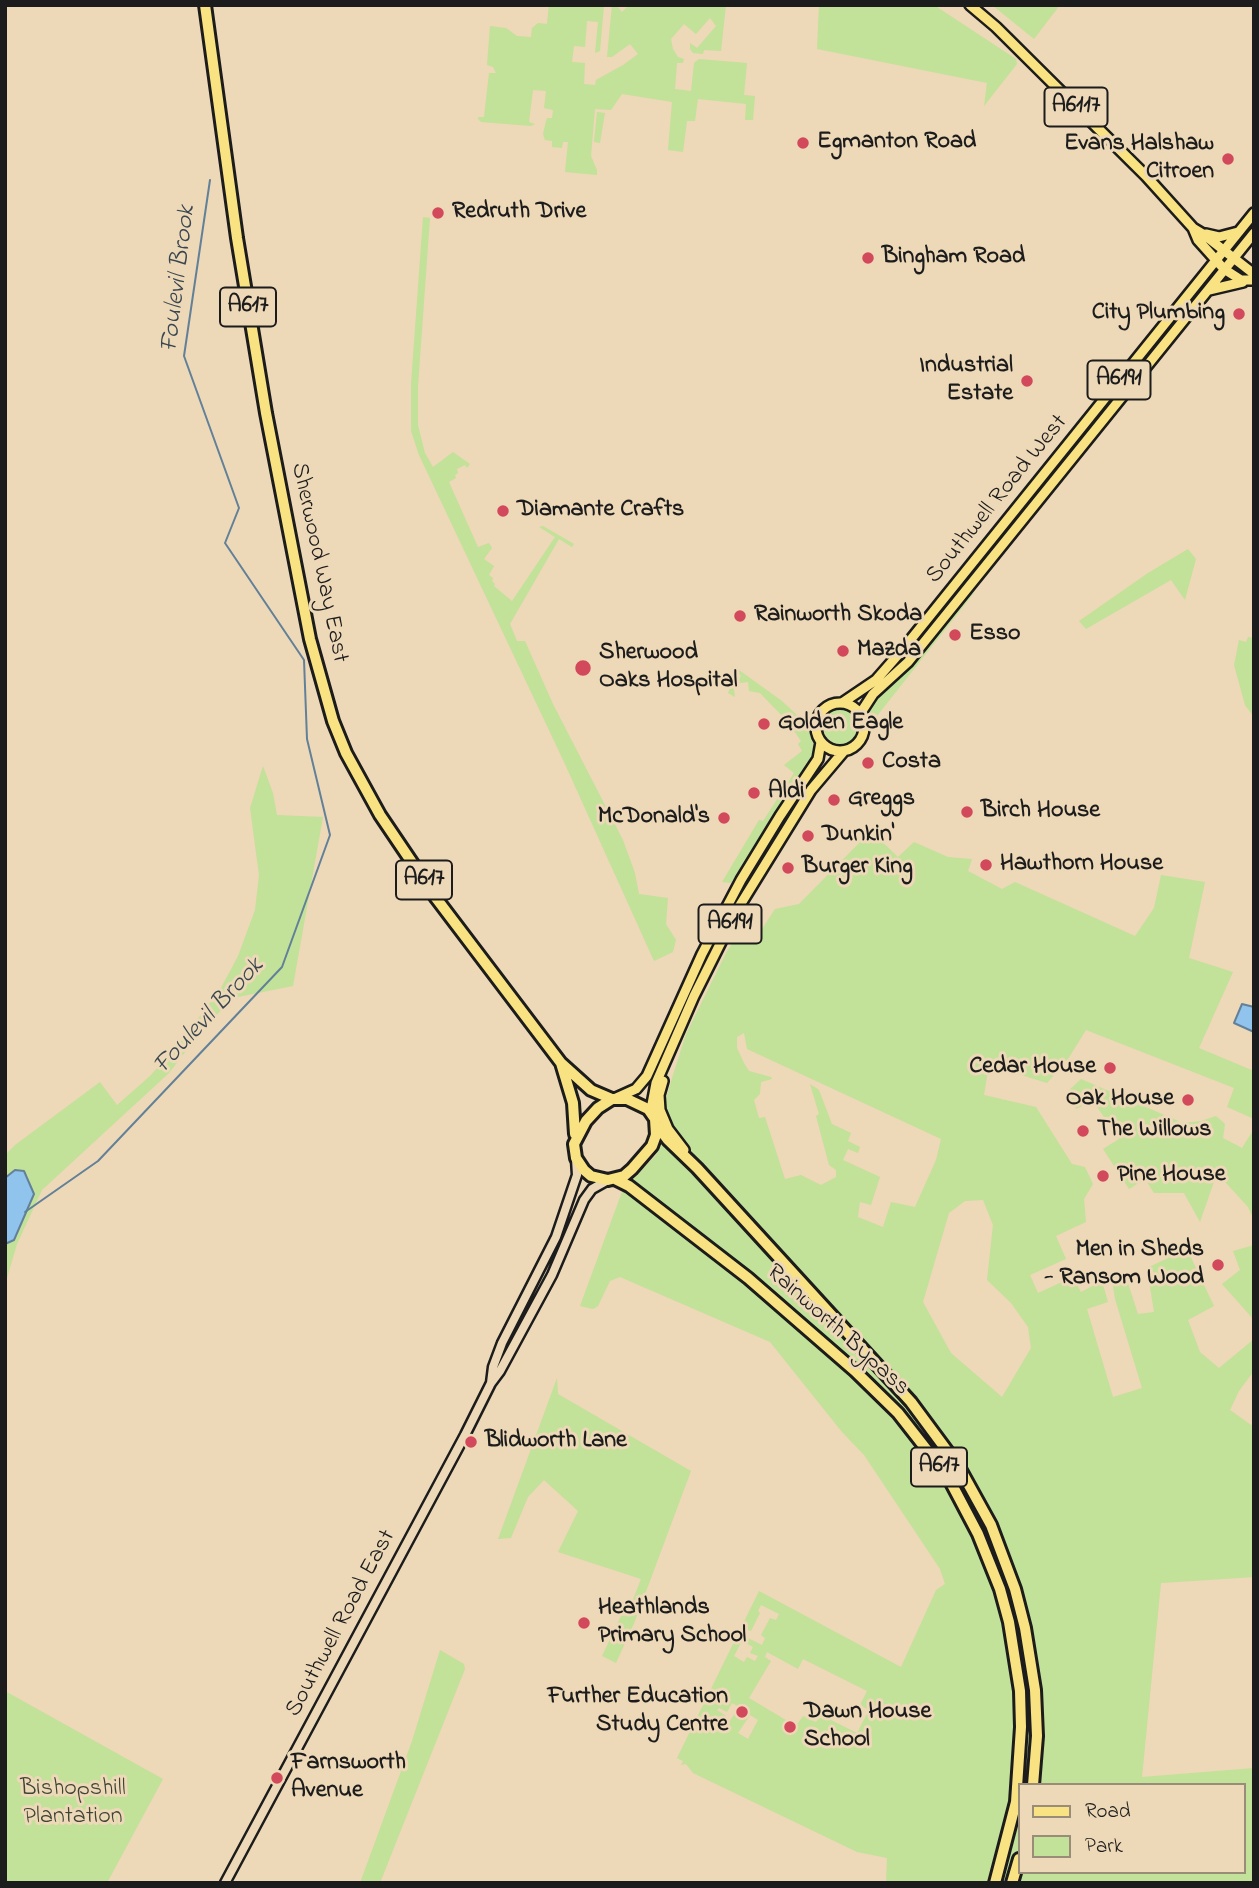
<!DOCTYPE html>
<style>
body{margin:0}
#map{position:relative;width:1259px;height:1888px;overflow:hidden;background:#edd8b7;font-family:"Indie Flower",sans-serif}
canvas{display:block}
.frame{position:absolute;inset:0;border:7px solid #1c1c1c;pointer-events:none}
.legend{position:absolute;left:1018px;top:1783px;width:228px;height:91px;box-sizing:border-box;background:#edd8b7;border:2px solid #998d79;margin:0;padding:9px 12px;list-style:none;font-size:21px;color:#1c1c1c}
.legend li{display:flex;align-items:center;gap:14px;height:35px}
.legend b{width:35px;border:2px solid #998d79}
</style>
<div id="map">
<canvas width="1259" height="1888"></canvas>
<div class="frame"></div>
<ul class="legend">
<li><b style="height:9px;background:#f8e281"></b>Road</li>
<li><b style="height:19px;background:#c2e199"></b>Park</li>
</ul>
</div>
<script>
const context = document.querySelector('canvas').getContext('2d');
context.lineJoin = 'round';
function fillPath(path, color) {
  context.fillStyle = color;
  context.fill(path, 'evenodd');
}
function toPath(rows) {
  const path = new Path2D();
  for (const r of rows) {
    if (r.length === 3) {
      path.moveTo(r[0] + r[2], r[1]);
      path.arc(r[0], r[1], r[2], 0, 2 * Math.PI);
      continue;
    }
    path.moveTo(r[0], r[1]);
    for (let i = 2; i < r.length; i += 2) path.lineTo(r[i], r[i + 1]);
  }
  return path;
}
function stroke(path, color, width, dash) {
  context.strokeStyle = color;
  context.lineWidth = width;
  context.lineCap = dash ? 'butt' : 'round';
  context.setLineDash(dash || []);
  context.stroke(path);
}
function drawText(font, color, halo, rows, align = 'center') {
  context.font = font + ' "Indie Flower",sans-serif';
  context.lineWidth = 6;
  context.setLineDash([]);
  context.textBaseline = 'middle';
  context.strokeStyle = halo;
  context.fillStyle = color;
  for (const [text, x, y, turn = 0] of rows) {
    context.save();
    context.translate(x, y);
    context.rotate((+turn || 0) * Math.PI / 180);
    context.textAlign = isNaN(turn) ? turn : align;
    if (halo) context.strokeText(text, 0, 0);
    context.fillText(text, 0, 0);
    context.restore();
  }
}
fillPath(toPath([
 [549,5,604,5,600,51,595,53,598,22,587,21,585,47,574,46,572,62,585,63,584,84,595,85,596,80,623,65,638,54,630,44,612,57,607,57,612,5,618,7,622,12,629,5,726,5,721,51,704,50,703,54,693,53,690,49,690,43,697,48,716,26,710,18,696,34,684,24,671,39,673,49,678,57,684,59,683,63,677,63,675,89,691,91,694,63,699,59,747,63,744,95,755,96,753,120,745,120,746,104,698,99,695,121,687,121,683,152,668,150,672,102,622,94,611,110,595,109,591,156,597,170,597,175,565,172,568,142,563,142,562,148,552,147,552,141,545,140,543,134,546,121,547,118,552,118,553,110,544,108,546,91,533,90,529,122,535,124,531,126,481,122,478,119,478,117,484,117,489,73,496,73,493,67,487,65,490,26,506,28,517,36,531,37,532,28,538,23,547,24],
 [819,5,934,5,1016,59,1017,64,984,106,987,83,817,49],
 [992,5,1060,5,1034,39],
 [597,112,605,113,600,143,594,142],
 [423,217,430,218,418,386,418,425,425,453,433,467,453,452,470,464,467,468,465,465,457,469,458,473,455,475,456,478,449,482,478,547,489,543,492,548,484,559,494,566,489,575,493,578,492,581,495,584,494,586,512,601,555,537,539,527,543,526,574,544,572,547,559,539,510,624,517,641,525,641,553,704,623,840,635,873,639,894,668,898,666,924,676,940,673,952,654,961,564,762,419,455,411,431,411,384],
 [1188,549,1196,559,1185,600,1171,580,1086,629,1079,621,1148,573],
 [970,591,974,593,873,721,886,732,875,727,867,716,873,699,893,683,910,664],
 [1248,637,1254,638,1254,717,1245,705,1234,665,1239,640,1246,642],
 [739,670,782,701,800,718,811,735,814,749,813,754,731,883,722,882,759,820,763,821,794,773,784,765,802,751,798,744,801,741,788,722,760,693,749,691,748,682,733,684,735,697,728,693,734,677,739,679,741,676,737,672],
 [841,726,18],
 [263,766,273,793,277,815,323,817,293,986,233,998,202,1030,169,1073,42,1190,17,1244,5,1285,5,1244,14,1239,34,1194,27,1175,15,1170,5,1178,5,1155,15,1145,100,1082,117,1105,150,1076,179,1044,221,988,238,956,255,910,259,875,250,808],
 [871,831,898,857,914,842,948,857,972,859,968,871,1002,889,1015,882,1135,936,1154,908,1161,875,1205,882,1189,958,1233,972,1199,1048,1254,1071,1254,1119,1227,1107,1234,1088,1086,1030,1068,1059,1047,1083,989,1065,984,1095,1036,1107,1072,1164,1085,1167,1093,1184,1084,1199,1086,1222,1056,1236,1066,1259,1030,1275,1038,1293,1073,1277,1081,1292,1102,1281,1108,1302,1087,1309,1113,1397,1142,1388,1115,1299,1112,1281,1126,1277,1138,1314,1154,1312,1147,1268,1187,1249,1214,1306,1188,1320,1200,1352,1219,1368,1254,1339,1254,1371,1239,1391,1230,1410,1254,1427,1254,1577,1161,1583,1142,1777,1254,1768,1254,1883,886,1883,887,1858,857,1852,693,1773,686,1764,681,1765,683,1761,677,1758,759,1591,901,1667,936,1590,945,1584,940,1569,864,1455,842,1432,770,1342,620,1277,610,1281,598,1306,593,1309,580,1306,623,1189,656,1155,664,1139,677,1135,667,1112,666,1099,672,1078,686,1034,727,951,747,922,762,929,775,909,799,904],
 [744,1033,747,1049,941,1139,936,1160,915,1207,891,1202,883,1227,858,1217,860,1202,871,1205,880,1177,843,1160,848,1149,858,1153,860,1147,848,1141,851,1133,832,1124,819,1090,810,1084,819,1114,816,1116,829,1165,836,1170,836,1177,821,1185,801,1175,785,1179,765,1117,759,1118,754,1100,760,1094,761,1082,772,1079,771,1077,749,1071,744,1063,737,1048,737,1037],
 [983,1200,993,1225,987,1280,1011,1303,1028,1327,1031,1348,1002,1397,951,1353,923,1302,949,1213,965,1201],
 [761,1605,779,1614,776,1620,770,1618,761,1635,765,1638,762,1645,744,1636,747,1630,751,1631,760,1613,758,1611],
 [742,1641,753,1647,750,1653,758,1656,755,1661,747,1657,744,1662,734,1656],
 [767,1652,798,1669,803,1659,867,1691,860,1705,869,1710,857,1733,821,1715,816,1722,803,1716,796,1726,749,1698,771,1661,765,1657],
 [732,1703,747,1711,744,1716,736,1711,730,1721,725,1718,726,1716,717,1710,719,1708,727,1712],
 [750,1715,758,1720,748,1739,738,1733],
 [1019,1785,1243,1785,1243,1872,1019,1872],
 [1081,1079,1183,1123,1201,1121,1216,1116,1225,1124,1223,1138,1242,1148,1254,1129,1254,1220,1248,1207,1217,1173,1200,1222,1184,1193,1154,1193,1145,1179,1129,1189,1103,1149,1119,1139,1093,1101,1076,1109,1066,1093],
 [1254,1245,1254,1320,1222,1284,1240,1270,1233,1251],
 [557,1378,558,1394,691,1471,635,1621,616,1663,602,1656,621,1616,627,1615,641,1579,558,1552,578,1511,544,1480,528,1497,511,1538,498,1539],
 [440,1650,464,1664,465,1669,380,1883,360,1883,412,1741],
 [5,1691,163,1779,107,1883,5,1883]
]), '#c2e199');
const water = toPath([
 [1242,1004,1254,1007,1254,1032,1234,1023,1242,1004],
 [15,1170,24,1171,34,1194,14,1240,5,1244,5,1178,15,1170]
]);
fillPath(water, '#90c4ed');
stroke(water, '#628199', 2);
stroke(toPath([
 [25,1212,98,1161,282,967,330,835,307,739,304,660,225,543,239,508,184,356,210,180]
]), '#628199', 2);
const secondary = toPath([
 [491,1383,493,1367,502,1343,556,1237,577,1175,576,1159],
 [225,1883,465,1435,491,1383,500,1371,552,1275,584,1200,592,1189,608,1180]
]);
const primary = toPath([
 [970,5,996,27,1146,176,1193,228,1198,240,1224,269,1241,280,1254,280],
 [1193,228,1203,234,1254,274],
 [1206,234,1219,237,1238,232],
 [1209,290,1243,282],
 [842,703,876,680,904,648,1254,213],
 [840,727,24],
 [860,714,873,694,908,662,1254,233],
 [663,1081,659,1095,660,1110,668,1129,684,1150],
 [616,1098,636,1089,647,1076,702,954,741,880,780,816,818,759,821,742],
 [653,1116,652,1104,656,1083,694,996,737,910,811,790,844,751]
]);
const highway = toPath([
 [205,5,237,238,266,413,310,639,333,721,346,753,380,815,436,898,561,1063,591,1090,612,1099],
 [561,1063,573,1103,575,1134],
 [612,1099,627,1099,648,1109,655,1119,656,1135,652,1146,632,1169,624,1176,608,1180,591,1176,584,1170,576,1158,574,1144,586,1121,598,1108,612,1099],
 [656,1124,668,1140,697,1168,911,1402,959,1467,991,1525,1015,1589,1025,1628,1035,1690,1037,1736,1033,1785],
 [615,1179,629,1186,748,1278,855,1371,898,1413,948,1477,978,1534,1000,1589,1009,1622,1020,1691,1021,1727,1016,1802,995,1883],
 [1012,1883,1019,1859]
]);
stroke(secondary, '#1c1c1c', 13);
stroke(primary, '#1c1c1c', 14);
stroke(highway, '#1c1c1c', 16);
stroke(secondary, '#edd8b7', 8);
stroke(primary, '#f8e281', 9);
stroke(highway, '#f8e281', 10);
for (const [x, y, r, color] of [
 [803,143,7,"#d1495b"],
 [1228,159,7,"#d1495b"],
 [438,213,7,"#d1495b"],
 [868,258,7,"#d1495b"],
 [1239,314,7,"#d1495b"],
 [1027,381,7,"#d1495b"],
 [503,511,7,"#d1495b"],
 [740,616,7,"#d1495b"],
 [955,635,7,"#d1495b"],
 [843,651,7,"#d1495b"],
 [583,668,9,"#d1495b"],
 [764,724,7,"#d1495b"],
 [868,763,7,"#d1495b"],
 [754,793,7,"#d1495b"],
 [834,800,7,"#d1495b"],
 [967,812,7,"#d1495b"],
 [724,818,7,"#d1495b"],
 [808,836,7,"#d1495b"],
 [986,865,7,"#d1495b"],
 [788,868,7,"#d1495b"],
 [1110,1068,7,"#d1495b"],
 [1188,1100,7,"#d1495b"],
 [1083,1131,7,"#d1495b"],
 [1103,1176,7,"#d1495b"],
 [1218,1265,7,"#d1495b"],
 [471,1442,7,"#d1495b"],
 [584,1623,7,"#d1495b"],
 [742,1712,7,"#d1495b"],
 [790,1727,7,"#d1495b"],
 [277,1778,7,"#d1495b"]
]) {
  const dot = new Path2D();
  dot.arc(x, y, r, 0, 2 * Math.PI);
  context.fillStyle = color;
  context.fill(dot);
  stroke(dot, '#edd8b7', 2.5);
}
for (const [x, y, w] of [
 [1076,107,63],
 [248,307,56],
 [1119,380,63],
 [424,880,56],
 [730,924,63],
 [939,1467,56]
]) {
  const box = new Path2D();
  box.roundRect(x - w / 2, y - 19.5, w, 39, 5);
  context.fillStyle = '#edd8b7';
  context.fill(box);
  stroke(box, '#1c1c1c', 2);
}
drawText('bold 23px', '#1c1c1c', null, [
 ["A6117",1076,107],
 ["A617",248,307],
 ["A6191",1119,380],
 ["A617",424,880],
 ["A6191",730,924],
 ["A617",939,1467]
]);
drawText('bold 24px', '#1c1c1c', '#edd8b7', [
 ["Egmanton Road",817,143],
 ["Evans Halshaw",1214,145,"right"],
 ["Citroen",1214,173,"right"],
 ["Redruth Drive",452,213],
 ["Bingham Road",882,258],
 ["City Plumbing",1225,314,"right"],
 ["Industrial",1013,367,"right"],
 ["Estate",1013,395,"right"],
 ["Diamante Crafts",517,511],
 ["Rainworth Skoda",754,616],
 ["Esso",969,635],
 ["Mazda",857,651],
 ["Sherwood",599,654],
 ["Oaks Hospital",599,682],
 ["Golden Eagle",778,724],
 ["Costa",882,763],
 ["Aldi",768,793],
 ["Greggs",848,800],
 ["Birch House",981,812],
 ["McDonald's",710,818,"right"],
 ["Dunkin'",822,836],
 ["Hawthorn House",1000,865],
 ["Burger King",802,868],
 ["Cedar House",1096,1068,"right"],
 ["Oak House",1174,1100,"right"],
 ["The Willows",1097,1131],
 ["Pine House",1117,1176],
 ["Men in Sheds",1204,1251,"right"],
 ["- Ransom Wood",1204,1279,"right"],
 ["Blidworth Lane",485,1442],
 ["Heathlands",598,1609],
 ["Primary School",598,1637],
 ["Further Education",728,1698,"right"],
 ["Study Centre",728,1726,"right"],
 ["Dawn House",804,1713],
 ["School",804,1741],
 ["Farnsworth",291,1764],
 ["Avenue",291,1792]
], 'left');
drawText('24px', '#1c1c1c', '#edd8b7', [
 ["Southwell Road West",998,500,-51],
 ["Sherwood Way East",318,563,78],
 ["Rainworth Bypass",837,1331,42],
 ["Southwell Road East",342,1624,-62]
]);
drawText('24px', '#3d4335', '#edd8b7', [
 ["Bishopshill",73,1790],
 ["Plantation",73,1818]
]);
drawText('italic 26px', '#394650', '#edd8b7', [
 ["Foulevil Brook",180,279,-83],
 ["Foulevil Brook",210,1017,-47]
]);
</script>
